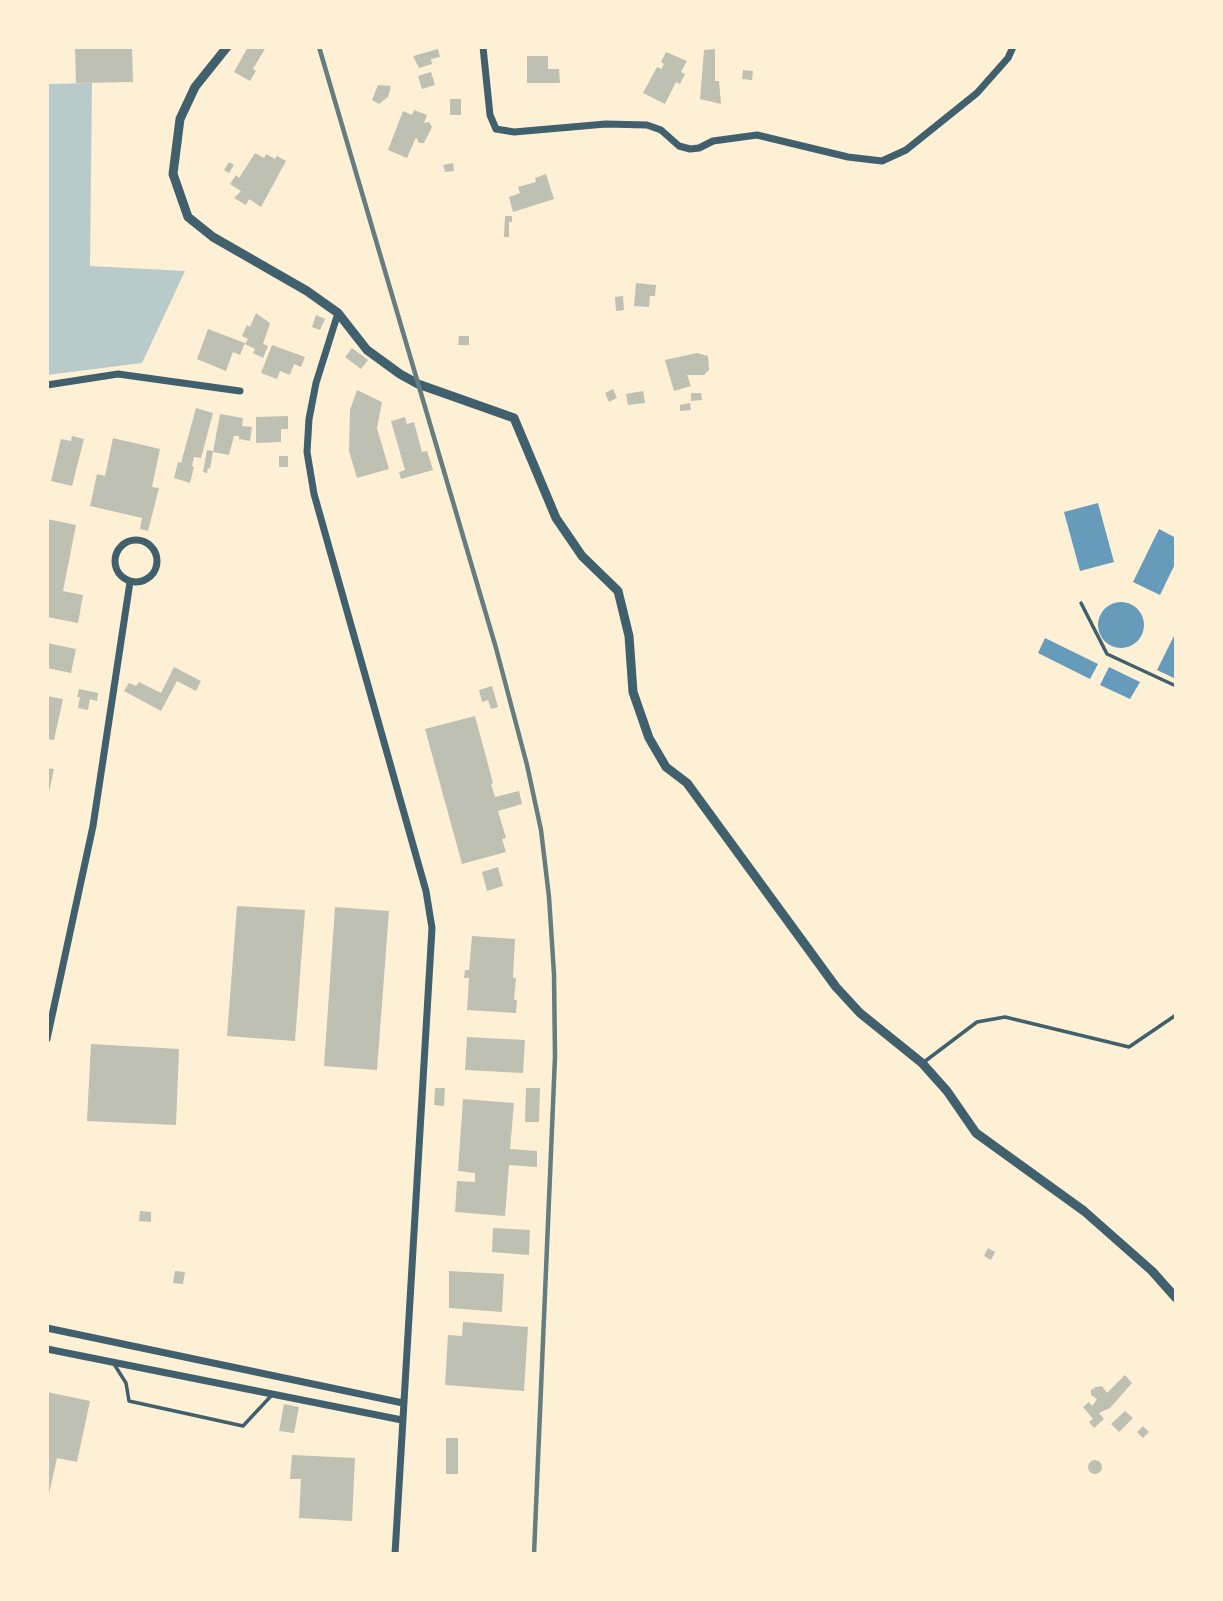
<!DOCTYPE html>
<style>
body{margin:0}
#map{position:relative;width:1223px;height:1601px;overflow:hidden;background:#fdf0d5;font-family:Inter,sans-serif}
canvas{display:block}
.frame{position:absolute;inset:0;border:49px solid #fdf0d5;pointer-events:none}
</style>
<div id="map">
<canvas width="1223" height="1601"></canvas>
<div class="frame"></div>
</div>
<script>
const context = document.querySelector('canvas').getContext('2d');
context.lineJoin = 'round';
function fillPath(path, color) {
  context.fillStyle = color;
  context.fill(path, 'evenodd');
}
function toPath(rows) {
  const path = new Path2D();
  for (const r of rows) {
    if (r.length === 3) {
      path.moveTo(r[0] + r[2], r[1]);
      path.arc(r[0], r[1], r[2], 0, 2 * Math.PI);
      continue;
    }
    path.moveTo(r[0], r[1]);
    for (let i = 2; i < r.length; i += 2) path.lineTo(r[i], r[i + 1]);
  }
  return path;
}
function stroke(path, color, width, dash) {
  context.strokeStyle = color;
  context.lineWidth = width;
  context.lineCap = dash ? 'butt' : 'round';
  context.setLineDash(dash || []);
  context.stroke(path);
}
fillPath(toPath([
 [92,83,90,266,185,271,142,363,47,375,47,84]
]), '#b9caca');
fillPath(toPath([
 [1098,503,1114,562,1080,571,1064,512],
 [1159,529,1176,538,1176,562,1160,595,1133,582],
 [1121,625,23],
 [1176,632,1176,679,1157,670],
 [1045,638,1098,664,1090,679,1038,653],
 [1109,667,1140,682,1130,699,1100,685]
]), '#669bbc');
fillPath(toPath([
 [75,47,132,47,133,82,76,83],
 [248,47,266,47,253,69,256,71,250,81,234,72],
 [438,49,440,57,431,59,432,64,419,68,413,56],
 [715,49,715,81,719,81,721,104,700,99,704,50],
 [666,52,687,61,681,72,685,74,680,84,676,82,665,104,643,93,657,67,661,69,664,64,661,62],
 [527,56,548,56,548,69,559,69,560,83,527,83],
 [743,70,753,71,752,80,742,79],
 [431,72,435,85,422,89,418,76],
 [378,85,391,86,388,97,379,104,372,100],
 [450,99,461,99,461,115,450,115],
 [414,110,427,115,424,123,429,122,432,127,424,143,419,143,416,137,407,158,388,150,403,111,412,115],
 [255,153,264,158,266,154,275,159,277,156,286,161,261,207,249,199,246,205,234,198,241,191,230,184,236,175,239,178],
 [229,162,234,165,229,173,224,170],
 [453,163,454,171,445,172,443,165],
 [546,174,554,199,513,212,509,197,520,193,518,187,536,182,535,178],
 [505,216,512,216,512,222,509,222,509,237,504,237],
 [636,283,656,285,655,296,650,296,649,307,634,306],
 [623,296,624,310,616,311,615,297],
 [256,313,270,323,263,344,268,346,263,358,253,353,255,349,245,344,248,339,242,336,247,325,250,327],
 [316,315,325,319,320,330,312,327],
 [208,329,245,343,240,355,233,352,226,371,197,359],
 [459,336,469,336,469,345,458,345],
 [272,345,305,357,301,367,294,364,290,375,280,371,277,379,261,373],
 [352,348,368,360,361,369,345,357],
 [697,353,708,356,709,370,704,375,687,375,691,386,674,391,665,360],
 [613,389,617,398,609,402,605,393],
 [357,390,382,402,377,428,389,469,357,478,349,451,350,410],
 [643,391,645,403,628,405,626,394],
 [691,393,701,393,702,400,691,401],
 [690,403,691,410,680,411,680,405],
 [196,408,213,413,201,458,194,457,192,466,194,467,190,483,174,478,178,462,181,463],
 [220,414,243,418,242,426,252,427,250,441,239,439,239,436,234,436,229,455,213,452],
 [288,416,288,429,281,429,281,442,256,443,256,417],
 [405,417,407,424,414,422,422,452,427,451,433,470,401,479,399,472,405,470,391,421],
 [72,436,84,439,72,486,51,481,61,439,71,441],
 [113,438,160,449,152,487,159,488,148,531,140,529,142,518,90,506,97,474,105,476],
 [207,450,213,451,210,469,208,468,207,473,203,472],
 [279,456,288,456,288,467,279,467],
 [47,519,76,525,63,591,83,595,78,623,47,617],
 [47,643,76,649,71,673,47,668],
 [174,667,201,681,196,691,177,681,161,711,124,691,129,683,136,686,139,682,161,693],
 [492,686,498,707,491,709,488,700,482,702,479,690],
 [79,689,98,693,97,701,90,699,88,710,78,708,80,697,77,697],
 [47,696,63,699,54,740,47,739],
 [475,716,493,783,491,784,495,797,519,791,522,804,498,811,506,838,502,839,506,852,462,864,425,729],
 [47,768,54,769,48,797,47,797],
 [498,867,503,886,487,891,482,872],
 [237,906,305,910,295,1041,227,1036],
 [335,907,389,911,377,1070,324,1066],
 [472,936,515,939,513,978,516,978,514,1000,517,1000,516,1013,467,1010,469,978,464,978,465,970,469,970],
 [467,1037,525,1040,523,1073,465,1070],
 [91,1044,179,1049,176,1125,87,1121],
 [435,1088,445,1088,444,1106,434,1105],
 [526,1088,540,1088,539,1122,525,1122],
 [463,1099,514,1103,510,1149,537,1151,537,1167,509,1165,505,1216,455,1212,457,1181,475,1182,475,1173,458,1171],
 [140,1211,151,1212,151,1222,139,1221],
 [493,1228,530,1230,529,1255,492,1252],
 [988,1248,995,1252,991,1260,984,1256],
 [175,1271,185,1272,183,1284,173,1283],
 [449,1271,504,1274,502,1312,449,1308],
 [463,1322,528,1327,524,1391,445,1385,448,1335,462,1336],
 [1125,1375,1132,1383,1110,1408,1099,1413,1104,1419,1094,1428,1089,1422,1093,1419,1083,1407,1089,1402,1092,1406,1097,1399,1091,1395,1091,1390,1096,1387,1102,1386,1107,1393],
 [47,1392,90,1401,77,1462,57,1458,48,1498],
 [284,1404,299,1407,294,1433,279,1431],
 [1125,1411,1133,1418,1119,1432,1111,1424],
 [1143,1426,1149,1432,1143,1438,1137,1432],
 [446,1438,458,1438,458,1474,446,1474],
 [292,1455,355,1458,352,1521,299,1518,301,1479,290,1479],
 [1095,1467,7]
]), '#bec0b2');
stroke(toPath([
 [1081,603,1107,654,1176,686],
 [924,1062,977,1022,1005,1017,1129,1047,1176,1015],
 [114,1364,126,1383,129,1401,243,1426,271,1396]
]), '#3f606c', 3.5);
stroke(toPath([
 [483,47,490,115,496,129,514,132,606,124,647,125,661,130,679,146,690,149,699,148,713,141,757,135,848,157,882,161,906,150,977,93,1008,58,1013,47],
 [338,313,316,383,309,419,307,452,314,494,426,891,432,928,395,1554],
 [47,385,118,374,240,391],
 [136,561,21],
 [47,1039,93,826,130,582],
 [47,1328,403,1403],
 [47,1349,402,1420]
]), '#3f606c', 7);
stroke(toPath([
 [227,47,195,87,180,119,173,174,188,217,213,237,307,291,338,313,367,350,400,374,418,384,514,418,556,518,582,556,618,591,629,636,633,692,649,738,666,767,687,783,836,987,860,1013,922,1063,947,1091,976,1133,1084,1211,1152,1271,1176,1298]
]), '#3f606c', 9);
stroke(toPath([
 [319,47,496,648,527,765,541,830,549,897,554,974,555,1057,534,1554]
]), '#657d81', 4.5);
</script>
